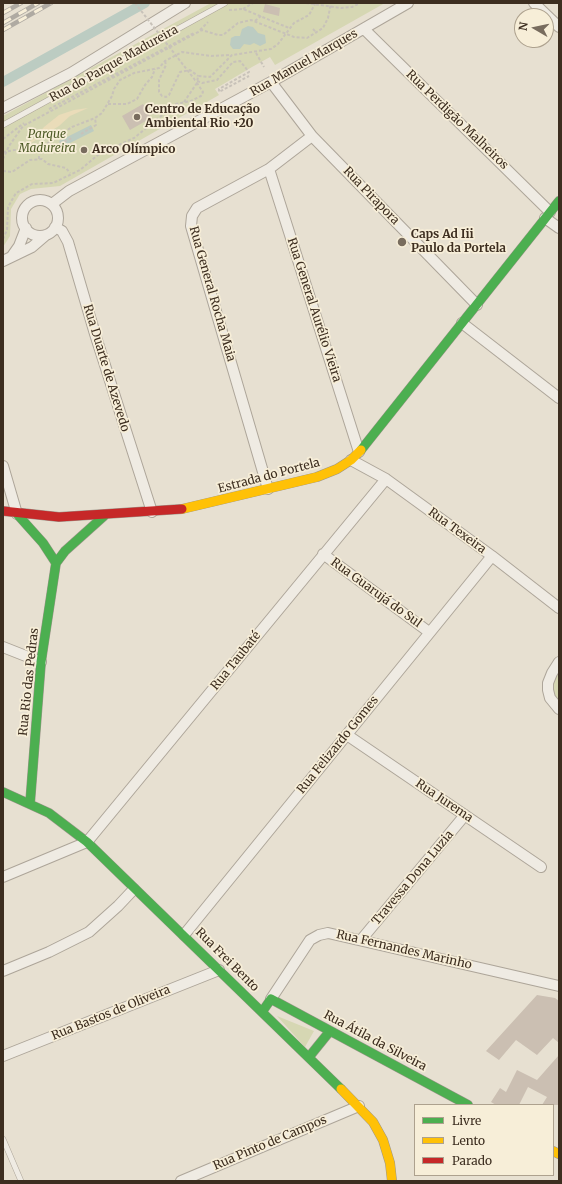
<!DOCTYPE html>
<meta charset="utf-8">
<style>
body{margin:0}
#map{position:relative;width:562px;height:1184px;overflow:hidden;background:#e7e0d1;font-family:Merriweather,serif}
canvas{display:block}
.frame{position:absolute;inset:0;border:4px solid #3d2e20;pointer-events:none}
.legend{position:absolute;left:414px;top:1104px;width:140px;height:72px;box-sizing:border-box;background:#f7eed8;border:1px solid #ada18e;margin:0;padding:5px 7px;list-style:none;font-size:12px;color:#3d2e20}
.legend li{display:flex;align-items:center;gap:8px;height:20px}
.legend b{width:20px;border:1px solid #ada18e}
.north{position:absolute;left:514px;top:8px;width:40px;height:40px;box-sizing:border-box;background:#f7eed8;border:1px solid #ada18e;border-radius:50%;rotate:279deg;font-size:11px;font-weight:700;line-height:16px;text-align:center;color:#3d2e20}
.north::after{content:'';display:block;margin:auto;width:14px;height:18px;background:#786c5e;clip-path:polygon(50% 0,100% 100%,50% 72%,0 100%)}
</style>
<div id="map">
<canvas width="562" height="1184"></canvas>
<div class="frame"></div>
<ul class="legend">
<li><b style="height:5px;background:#4caf50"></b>Livre</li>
<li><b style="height:5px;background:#ffc107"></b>Lento</li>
<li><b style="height:5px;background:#c62828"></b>Parado</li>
</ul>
<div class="north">N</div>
</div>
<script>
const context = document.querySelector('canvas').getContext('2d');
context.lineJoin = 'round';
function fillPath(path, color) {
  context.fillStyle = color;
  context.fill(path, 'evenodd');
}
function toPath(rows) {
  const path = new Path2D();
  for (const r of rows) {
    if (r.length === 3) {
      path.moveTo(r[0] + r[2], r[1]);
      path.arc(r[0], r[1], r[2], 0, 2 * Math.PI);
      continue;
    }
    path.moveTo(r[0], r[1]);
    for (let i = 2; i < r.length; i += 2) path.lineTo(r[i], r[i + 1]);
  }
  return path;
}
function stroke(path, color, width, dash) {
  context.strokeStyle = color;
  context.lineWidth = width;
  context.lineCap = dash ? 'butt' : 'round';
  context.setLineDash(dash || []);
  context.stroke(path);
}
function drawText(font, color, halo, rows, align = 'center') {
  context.font = font + ' Merriweather,serif';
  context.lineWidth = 3.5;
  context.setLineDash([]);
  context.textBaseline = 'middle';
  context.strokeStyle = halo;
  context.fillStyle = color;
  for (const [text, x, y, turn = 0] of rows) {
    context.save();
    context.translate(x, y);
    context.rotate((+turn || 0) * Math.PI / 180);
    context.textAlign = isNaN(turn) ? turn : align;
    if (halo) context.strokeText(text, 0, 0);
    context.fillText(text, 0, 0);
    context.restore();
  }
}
fillPath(toPath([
 [211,3,385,3,275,65,270,57,252,67,215,89,219,95,60,186,31,189,20,194,11,209,10,236,3,247,3,116],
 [559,673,559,703,555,700,551,684],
 [277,1016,314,1031,305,1047]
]), '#d6d7b3');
fillPath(toPath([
 [88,108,70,116,59,126,29,144,22,146,34,139,44,127,59,115,74,110]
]), '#eadcb9');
fillPath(toPath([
 [248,26,253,27,258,33,265,35,266,43,260,46,254,43,250,45,244,44,240,49,233,49,230,45,231,38,235,36,240,36,242,29],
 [91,125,94,131,62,147,59,141]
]), '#bcccc2');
stroke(toPath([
 [3,82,145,3]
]), '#bcccc2', 10);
fillPath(toPath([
 [265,4,280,8,279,16,263,12],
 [143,104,151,118,130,130,122,116],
 [537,995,555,998,559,1001,559,1043,553,1038,537,1055,516,1040,499,1060,486,1051],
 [559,1055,559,1105,542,1105,547,1097,528,1087,519,1105,496,1105,491,1102,500,1088,506,1092,517,1070,537,1080]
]), '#cbbfb2');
const lane = toPath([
 [3,125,225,3],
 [3,1139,21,1181]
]);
const street = toPath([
 [534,3,559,27],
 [364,29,550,212],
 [271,82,312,136,477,305],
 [3,108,71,73,185,3],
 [269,169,359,452],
 [40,218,18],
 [52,204,69,191,271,82,408,3],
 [545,218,559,228],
 [55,227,62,231,68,242,95,334,152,512],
 [12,256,19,246,26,228],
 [3,261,32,247,46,235],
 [462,323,559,398],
 [351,460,386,479,492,556,559,608],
 [3,466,17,514],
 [268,489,191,226,192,216,197,208,269,169,312,136],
 [323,554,429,632],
 [3,647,41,662],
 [559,662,552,673,548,683,548,690,550,698,559,709],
 [347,735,541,867],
 [3,877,87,842,386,479],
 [184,935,492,556],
 [361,940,465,815],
 [3,971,49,952,89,932,118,906,134,889],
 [271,999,310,940,319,935,328,933,559,986],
 [3,1056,219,970],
 [181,1181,359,1106]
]);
const fast = toPath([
 [361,450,559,201],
 [17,514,43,543,56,563],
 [3,792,49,813,87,842,341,1089],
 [30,804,41,662,56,563,65,551,104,516],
 [262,1012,271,999,468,1105],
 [309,1057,330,1031]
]);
const slow = toPath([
 [182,509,317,477,337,469,351,460,361,450],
 [341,1089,373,1122,383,1140,390,1163,392,1181],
 [553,1151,559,1154]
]);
const jam = toPath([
 [3,511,59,517,182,509]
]);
stroke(lane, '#ada599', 6);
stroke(street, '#ada599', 12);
stroke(fast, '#9c958a', 10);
stroke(slow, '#9c958a', 10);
stroke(jam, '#9c958a', 10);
stroke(toPath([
 [306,3,341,8,352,7,360,3],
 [243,9,253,3],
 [229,10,243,9,289,28],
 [255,21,261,16],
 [313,29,317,33],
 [200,30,208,22],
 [256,53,264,67],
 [165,61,166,65,159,80,159,92,162,96,166,97,169,95,180,72,190,70,198,76],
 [184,102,197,83],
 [108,104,127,104,137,99,145,85,152,77,155,69],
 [49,109,194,33],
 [81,134,96,125,95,118],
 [3,139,24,123],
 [45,145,55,146,72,138],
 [39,146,39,159],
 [3,152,45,145,72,127,95,118,102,113,112,96,114,89,120,80,134,73,159,68,165,61,182,52,211,56,231,55],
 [3,159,9,146,23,126,202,30,218,35,223,35,238,23,251,20,294,37,307,38,323,28,328,18,331,3],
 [3,171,12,172,30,160,42,159,48,164,66,168,70,173],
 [3,239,7,230,8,207,16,193,32,184,53,183,80,170,99,154,134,138,176,104,191,101,201,96,203,92,197,83,198,76,210,77,232,55,271,49,278,44,294,23,309,15,315,4]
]), '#c8c2b9', 2, [3, 2]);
stroke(lane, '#efebe3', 5);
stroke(street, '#efebe3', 10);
stroke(fast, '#4caf50', 9);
stroke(slow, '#ffc107', 9);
stroke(jam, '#c62828', 9);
const rail = toPath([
 [3,13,21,3],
 [3,23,38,3],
 [3,30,51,3]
]);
stroke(rail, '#afaaa2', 4.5);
stroke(rail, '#f7eed8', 3, [9]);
stroke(toPath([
 [135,3,195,80,202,83,217,80,233,62,240,61,249,72,219,89,219,92,249,76]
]), '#c8c2b9', 2, [3, 2]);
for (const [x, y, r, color] of [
 [137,117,4,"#786c5e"],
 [84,150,4,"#786c5e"],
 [402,242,5,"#786c5e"]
]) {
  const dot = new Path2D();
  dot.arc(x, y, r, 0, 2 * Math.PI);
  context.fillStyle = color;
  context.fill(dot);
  stroke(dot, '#f7eed8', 1.5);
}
drawText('12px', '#3d2e20', '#f7eed8', [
 ["Rua Manuel Marques",304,63,-30],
 ["Rua do Parque Madureira",114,64,-29],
 ["Rua Perdigão Malheiros",457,120,44],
 ["Rua Pirapora",371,196,46],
 ["Rua General Rocha Maia",212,294,74],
 ["Rua General Aurélio Vieira",314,310,72],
 ["Rua Duarte de Azevedo",106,368,73],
 ["Estrada do Portela",269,476,-15],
 ["Rua Texeira",457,531,36],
 ["Rua Guarujá do Sul",376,593,36],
 ["Rua Taubaté",236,661,-51],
 ["Rua Rio das Pedras",29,682,-84],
 ["Rua Felizardo Gomes",338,745,-51],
 ["Rua Jurema",444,801,34],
 ["Travessa Dona Luzia",413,878,-50],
 ["Rua Fernandes Marinho",404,950,13],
 ["Rua Frei Bento",227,960,45],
 ["Rua Bastos de Oliveira",111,1013,-22],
 ["Rua Átila da Silveira",375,1041,28],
 ["Rua Pinto de Campos",270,1143,-23]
]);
drawText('bold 12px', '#3d2e20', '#f7eed8', [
 ["Centro de Educação",145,110],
 ["Ambiental Rio +20",145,124],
 ["Arco Olímpico",92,150],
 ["Caps Ad Iii",411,235],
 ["Paulo da Portela",411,249]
], 'left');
drawText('italic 12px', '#4d5a26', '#f7eed8', [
 ["Parque",47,135],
 ["Madureira",47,149]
]);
</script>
